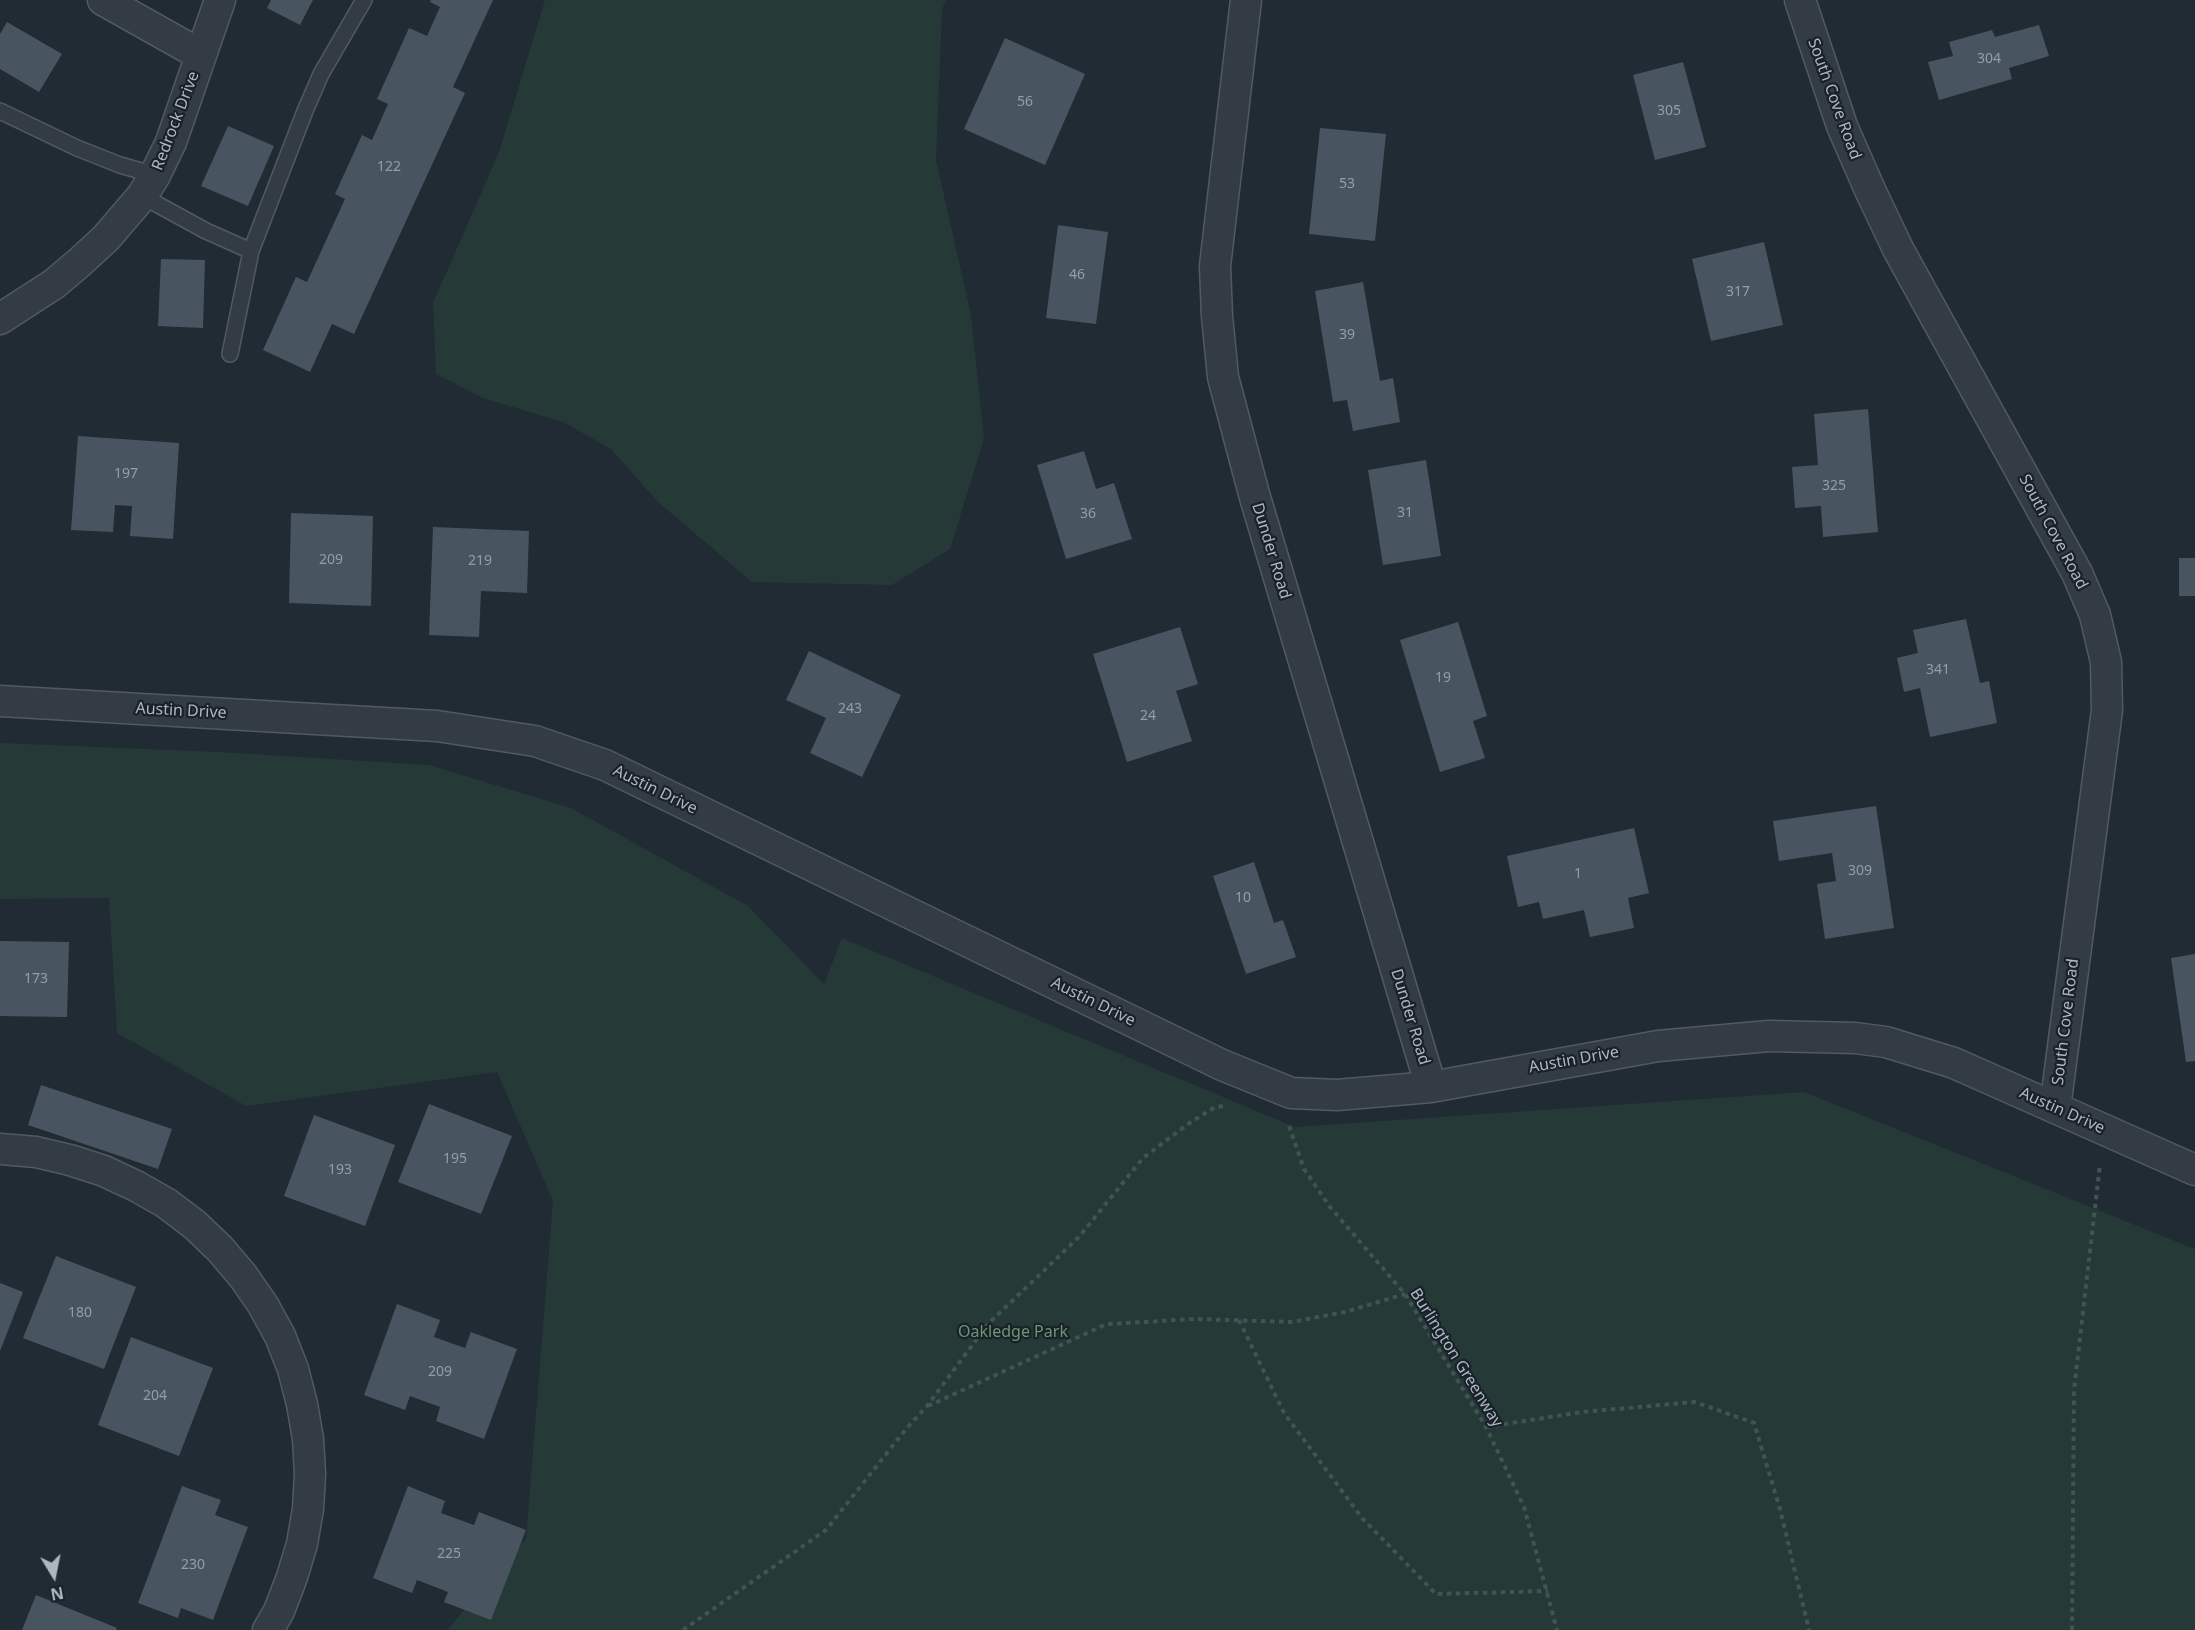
<!DOCTYPE html>
<style>
body{margin:0}
#map{position:relative;width:2195px;height:1630px;overflow:hidden;background:#202b34;font-family:"Noto Sans",sans-serif}
canvas{display:block}
.north{position:absolute;left:24px;top:1546px;width:60px;height:60px;-webkit-text-stroke:4px #192129;paint-order:stroke;rotate:170deg;font-size:16px;font-weight:700;line-height:24px;text-align:center;color:#adb7c2}
.north::after{content:'';display:block;margin:auto;width:21px;height:27px;background:#adb7c2;clip-path:polygon(50% 0,100% 100%,50% 72%,0 100%)}
</style>
<div id="map">
<canvas width="2195" height="1630"></canvas>
<div class="north">N</div>
</div>
<script>
const context = document.querySelector('canvas').getContext('2d');
context.lineJoin = 'round';
function fillPath(path, color) {
  context.fillStyle = color;
  context.fill(path, 'evenodd');
}
function toPath(rows) {
  const path = new Path2D();
  for (const r of rows) {
    path.moveTo(r[0], r[1]);
    for (let i = 2; i < r.length; i += 2) path.lineTo(r[i], r[i + 1]);
  }
  return path;
}
function stroke(path, color, width, dash) {
  context.strokeStyle = color;
  context.lineWidth = width;
  context.lineCap = dash ? 'butt' : 'round';
  context.setLineDash(dash || []);
  context.stroke(path);
}
function drawText(font, color, halo, rows, align = 'center') {
  context.font = font + ' "Noto Sans",sans-serif';
  context.lineWidth = 4.5;
  context.setLineDash([]);
  context.textBaseline = 'middle';
  context.strokeStyle = halo;
  context.fillStyle = color;
  for (const [text, x, y, turn = 0] of rows) {
    context.save();
    context.translate(x, y);
    context.rotate((+turn || 0) * Math.PI / 180);
    context.textAlign = isNaN(turn) ? turn : align;
    if (halo) context.strokeText(text, 0, 0);
    context.fillText(text, 0, 0);
    context.restore();
  }
}
fillPath(toPath([
 [545,0,946,0,942,10,936,160,971,315,984,439,950,549,892,585,752,582,658,502,611,449,563,422,483,398,436,374,433,303,499,152],
 [0,743,219,752,429,765,571,808,748,906,824,984,842,938,1295,1127,1804,1092,2195,1249,2195,1630,447,1630,526,1539,553,1201,497,1072,246,1106,117,1033,109,898,0,899]
]), '#253937');
fillPath(toPath([
 [271,0,313,0,300,25,267,8],
 [431,0,493,0,453,87,465,93,354,334,332,324,310,372,263,350,296,277,307,282,345,199,335,194,362,135,372,140,388,104,377,99,409,28,427,36,440,7,430,2],
 [7,22,62,54,39,92,0,69,0,34],
 [2039,25,2049,56,2009,68,2012,79,1939,100,1928,62,1953,56,1949,42,1992,30,1995,37],
 [1005,38,1085,74,1045,165,964,129],
 [1683,62,1706,147,1655,160,1633,75],
 [228,126,274,146,248,206,201,186],
 [1320,128,1386,134,1375,241,1309,234],
 [1058,225,1108,232,1096,324,1046,318],
 [1764,242,1783,325,1711,341,1692,259],
 [161,259,205,260,203,328,158,326],
 [1363,282,1380,381,1393,378,1400,422,1353,431,1347,400,1333,402,1315,291],
 [1868,409,1878,532,1823,537,1821,506,1795,508,1792,467,1818,465,1814,414],
 [78,436,179,443,173,539,130,536,132,506,115,505,113,532,71,530],
 [1084,451,1096,489,1114,483,1132,539,1066,559,1037,465],
 [1426,460,1441,556,1383,565,1368,470],
 [291,513,373,516,371,606,289,603],
 [433,527,529,531,527,593,481,591,479,637,429,635],
 [2179,558,2195,558,2195,596,2179,596],
 [1966,619,1980,683,1989,681,1997,723,1930,737,1920,688,1904,692,1897,658,1918,653,1913,630],
 [1458,622,1487,716,1473,721,1485,758,1440,772,1400,640],
 [1180,627,1198,684,1176,691,1192,741,1127,762,1093,654],
 [809,651,901,695,862,777,810,753,826,718,786,700],
 [1876,806,1894,928,1825,939,1817,884,1836,881,1832,853,1779,861,1773,821],
 [1634,828,1649,893,1628,898,1634,928,1590,937,1584,910,1543,919,1539,902,1518,907,1507,856],
 [1254,862,1274,923,1283,920,1296,957,1246,974,1213,876],
 [0,941,69,942,67,1017,0,1016],
 [2195,954,2195,1061,2186,1062,2171,958],
 [41,1085,172,1129,158,1169,28,1125],
 [429,1104,512,1136,481,1214,398,1182],
 [314,1115,395,1145,365,1226,284,1196],
 [56,1256,136,1287,104,1369,23,1338],
 [0,1283,23,1292,0,1351],
 [397,1304,440,1320,434,1337,465,1348,471,1332,517,1349,484,1439,436,1421,440,1407,410,1396,405,1410,364,1395],
 [131,1337,213,1368,179,1456,98,1425],
 [182,1486,221,1500,215,1515,248,1527,213,1620,181,1608,178,1618,138,1603],
 [408,1486,445,1501,441,1513,474,1525,479,1512,526,1530,491,1620,444,1602,448,1592,417,1580,412,1593,373,1578],
 [36,1595,117,1628,116,1630,22,1630]
]), '#485560');
const service = toPath([
 [0,111,77,148,120,165,155,175],
 [142,196,206,231,251,251],
 [230,354,251,251,305,111,321,74,364,0]
]);
const minor = toPath([
 [103,0,201,55],
 [1246,0,1215,266,1217,316,1223,377,1254,494,1431,1087],
 [1800,0,1842,126,1870,190,1898,249,2077,573,2095,615,2106,662,2107,710,2055,1108],
 [0,319,54,284,80,262,106,238,142,196,155,175,171,142,220,0],
 [0,701,437,726,535,741,605,765,1222,1065,1291,1093,1337,1095,1431,1087,1658,1046,1769,1036,1855,1038,1886,1042,1954,1063,2195,1170],
 [0,1149,36,1152,70,1160,104,1171,136,1186,166,1203,195,1225,220,1249,243,1276,263,1305,280,1336,293,1369,302,1404,308,1439,310,1474,308,1509,302,1544,292,1577,279,1611,268,1630]
]);
stroke(service, '#515a63', 18);
stroke(minor, '#515a63', 33);
stroke(toPath([
 [1289,1126,1304,1169,1330,1207,1405,1294,1486,1427,1524,1507,1557,1630],
 [1239,1320,1284,1413,1362,1518,1436,1594,1548,1591],
 [928,1406,1107,1324,1195,1319,1291,1322,1345,1312,1405,1294],
 [1486,1427,1582,1412,1695,1402,1754,1423,1780,1509,1809,1630],
 [683,1630,826,1530,906,1429,927,1406,988,1324,1079,1237,1143,1158,1188,1124,1215,1107,1227,1106],
 [2072,1630,2074,1390,2100,1164]
]), '#415454', 4, [4.5, 4.5]);
stroke(service, '#333c45', 15);
stroke(minor, '#333c45', 30);
drawText('14px', '#949eaa', null, [
 ["304",1989,59],
 ["56",1025,102],
 ["305",1669,111],
 ["122",389,167],
 ["53",1347,184],
 ["46",1077,275],
 ["317",1738,292],
 ["39",1347,335],
 ["197",126,474],
 ["325",1834,486],
 ["31",1405,513],
 ["36",1088,514],
 ["209",331,560],
 ["219",480,561],
 ["341",1938,670],
 ["19",1443,678],
 ["243",850,709],
 ["24",1148,716],
 ["309",1860,871],
 ["1",1578,874],
 ["10",1243,898],
 ["173",36,979],
 ["195",455,1159],
 ["193",340,1170],
 ["180",80,1313],
 ["209",440,1372],
 ["204",155,1396],
 ["225",449,1554],
 ["230",193,1565]
]);
drawText('16px', '#adb7c2', '#192129', [
 ["South Cove Road",1834,99,70],
 ["Redrock Drive",176,121,-69],
 ["South Cove Road",2053,532,62],
 ["Dunder Road",1271,551,73],
 ["Austin Drive",181,711,3],
 ["Austin Drive",655,790,26],
 ["Austin Drive",1093,1002,26],
 ["Dunder Road",1410,1017,73],
 ["South Cove Road",2066,1022,-83],
 ["Austin Drive",1574,1060,-10],
 ["Austin Drive",2062,1111,24],
 ["Burlington Greenway",1456,1358,58]
]);
drawText('16px', '#6f9673', '#192129', [
 ["Oakledge Park",1013,1332]
]);
</script>
